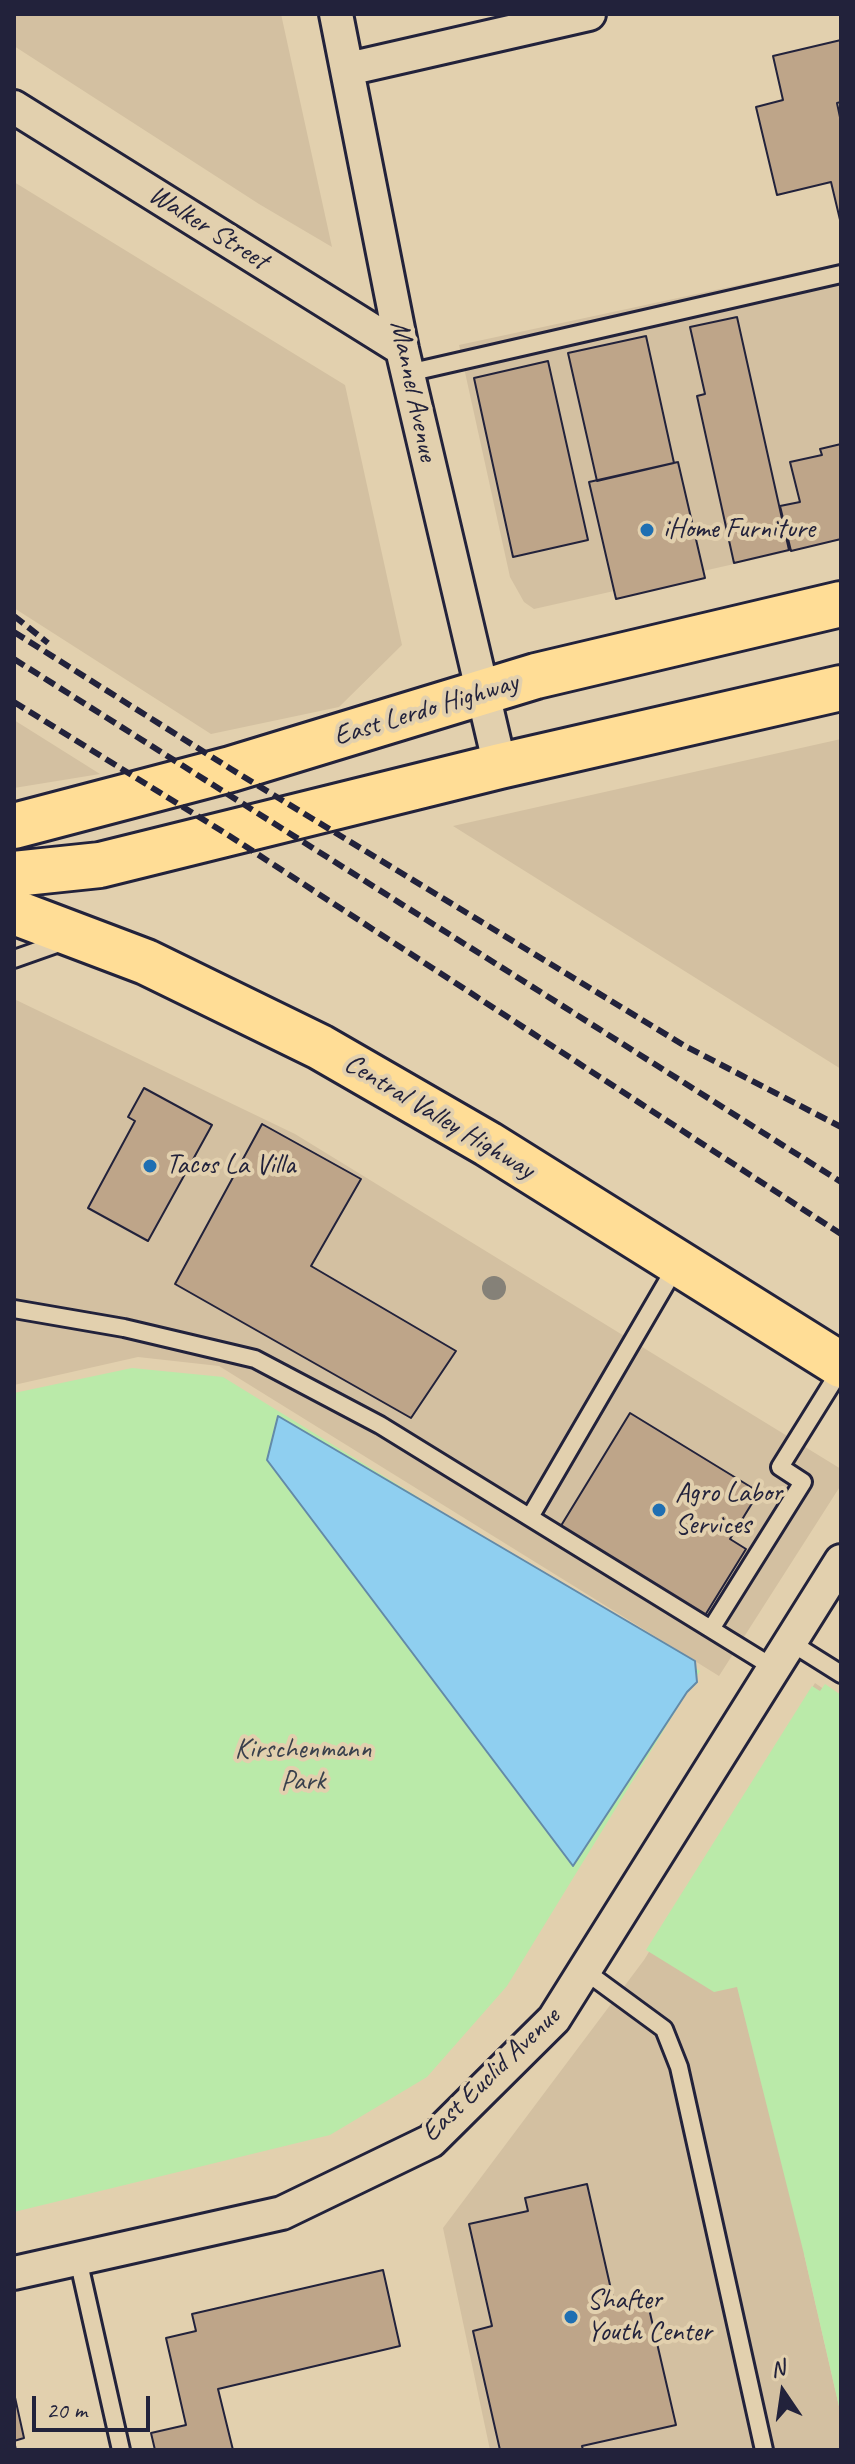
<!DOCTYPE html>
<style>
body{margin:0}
#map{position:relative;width:855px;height:2464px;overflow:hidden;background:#e2d0ae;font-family:Caveat,sans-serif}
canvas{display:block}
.frame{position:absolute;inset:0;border:16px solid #22223b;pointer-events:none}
.north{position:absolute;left:743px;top:2352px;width:80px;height:80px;-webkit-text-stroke:6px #e2d0ae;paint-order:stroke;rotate:347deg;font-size:22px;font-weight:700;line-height:32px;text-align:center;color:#22223b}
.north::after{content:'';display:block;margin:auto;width:28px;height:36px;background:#22223b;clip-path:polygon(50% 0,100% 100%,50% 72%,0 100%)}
.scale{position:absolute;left:32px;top:2396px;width:118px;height:36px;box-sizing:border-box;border:4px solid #22223b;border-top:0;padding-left:10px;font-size:24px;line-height:28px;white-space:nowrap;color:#22223b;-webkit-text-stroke:6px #e2d0ae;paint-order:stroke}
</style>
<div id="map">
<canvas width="855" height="2464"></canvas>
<div class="frame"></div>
<div class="north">N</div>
<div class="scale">20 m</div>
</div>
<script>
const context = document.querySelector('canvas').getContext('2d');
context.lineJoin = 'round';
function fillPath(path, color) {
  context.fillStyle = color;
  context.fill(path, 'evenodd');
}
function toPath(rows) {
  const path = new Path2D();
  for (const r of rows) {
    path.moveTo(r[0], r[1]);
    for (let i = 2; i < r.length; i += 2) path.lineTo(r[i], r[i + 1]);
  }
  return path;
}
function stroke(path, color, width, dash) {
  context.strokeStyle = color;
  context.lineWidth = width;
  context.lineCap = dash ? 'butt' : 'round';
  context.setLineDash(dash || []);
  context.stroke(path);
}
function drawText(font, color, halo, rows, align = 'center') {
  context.font = font + ' Caveat,sans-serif';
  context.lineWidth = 8;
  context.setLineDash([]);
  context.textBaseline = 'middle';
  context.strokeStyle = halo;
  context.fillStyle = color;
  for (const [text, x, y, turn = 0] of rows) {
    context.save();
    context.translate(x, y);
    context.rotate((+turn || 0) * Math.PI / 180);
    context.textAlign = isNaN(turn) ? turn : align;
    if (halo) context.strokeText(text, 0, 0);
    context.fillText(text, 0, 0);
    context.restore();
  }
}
fillPath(toPath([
 [14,14,281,14,332,247,259,204,14,46],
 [14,182,345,385,402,645,339,707,211,734,14,608],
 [841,263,841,540,534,609,524,602,510,577,459,345],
 [14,720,100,774,14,788],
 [841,739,841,1069,453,826],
 [14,999,295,1134,841,1469,841,1485,719,1676,219,1366,138,1357,14,1385],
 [815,1683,841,1701,804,2254,841,2415,841,2450,490,2450,443,2228,644,1960]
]), '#d3c0a1');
fillPath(toPath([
 [132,1368,223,1377,700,1671,507,1986,427,2077,330,2135,14,2212,14,1393],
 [825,1684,841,1695,841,2415,804,2254,737,1987,714,1992,646,1950,812,1686,820,1691]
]), '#baeaa9');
const water = toPath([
 [278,1416,695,1661,697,1682,687,1692,573,1866,267,1460,278,1416]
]);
fillPath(water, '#8fcff0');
stroke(water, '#638aa8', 2);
const building = toPath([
 [841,40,841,102,837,103,841,122,841,224,831,182,777,195,756,107,783,100,773,56,841,40],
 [737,317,789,550,734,563,697,396,705,394,690,327,737,317],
 [646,336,674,463,597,481,568,353,646,336],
 [548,361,588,540,513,557,474,378,548,361],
 [841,444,841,539,791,551,780,506,800,502,790,462,822,455,820,449,841,444],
 [678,462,705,578,616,599,589,482,678,462],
 [144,1088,212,1125,148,1241,88,1208,135,1121,128,1117,144,1088],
 [262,1124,361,1179,311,1266,456,1351,411,1418,175,1284,262,1124],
 [630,1413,759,1492,730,1539,746,1549,704,1617,559,1529,630,1413],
 [587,2184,615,2307,647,2300,676,2425,582,2446,583,2450,500,2450,473,2331,492,2326,469,2224,528,2211,525,2198,587,2184],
 [383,2270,400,2346,218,2389,233,2450,155,2450,151,2433,186,2425,166,2338,196,2331,192,2314,383,2270],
 [14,2393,24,2438,14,2441,16,2450,14,2450,14,2393]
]);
fillPath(building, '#bea589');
stroke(building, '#22223b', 2);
const lane = toPath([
 [408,373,841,274],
 [14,959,65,941],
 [14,1309,124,1328,255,1359,380,1425,774,1668],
 [530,1517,678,1263],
 [711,1629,803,1482,780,1467,841,1369],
 [790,1642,841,1674],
 [585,1971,664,2029,679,2067,764,2450],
 [78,2259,121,2450]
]);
const street = toPath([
 [336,14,402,349,500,766],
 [348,69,589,14],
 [14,107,402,349],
 [14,2273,282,2213,431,2141,554,2019,841,1561]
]);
const primary = toPath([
 [14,826,231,769,536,676,841,604],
 [14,874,100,865,500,766,841,688],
 [14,912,146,962,320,1047,488,1144,841,1365]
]);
stroke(lane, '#22223b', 22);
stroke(street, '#22223b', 38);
stroke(primary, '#22223b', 50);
stroke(lane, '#e2d0ae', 16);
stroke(street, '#e2d0ae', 32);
stroke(primary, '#ffdd96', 44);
stroke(toPath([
 [14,616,48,643],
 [14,632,231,769,685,1046,841,1127],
 [14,659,841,1182],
 [14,702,225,833,841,1234]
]), '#22223b', 6, [12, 6]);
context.fillStyle = '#858178';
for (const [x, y] of [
 [494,1288]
]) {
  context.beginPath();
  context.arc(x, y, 12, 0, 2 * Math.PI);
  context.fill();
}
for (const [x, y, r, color] of [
 [647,530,8,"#1f6fb2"],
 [150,1166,8,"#1f6fb2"],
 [659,1510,8,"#1f6fb2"],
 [571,2317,8,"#1f6fb2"]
]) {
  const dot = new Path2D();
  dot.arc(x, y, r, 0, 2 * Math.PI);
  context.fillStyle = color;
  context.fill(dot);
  stroke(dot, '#e2d0ae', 3);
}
drawText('28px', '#22223b', '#e2d0ae', [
 ["Walker Street",208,228,32],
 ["Mannel Avenue",413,391,78],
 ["East Lerdo Highway",426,710,-17],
 ["Central Valley Highway",439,1117,31],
 ["East Euclid Avenue",491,2075,-44]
]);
drawText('28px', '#22223b', '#e2d0ae', [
 ["iHome Furniture",663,530],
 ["Tacos La Villa",166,1166],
 ["Agro Labor",675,1494],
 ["Services",675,1526],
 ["Shafter",587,2301],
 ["Youth Center",587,2333]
], 'left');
drawText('28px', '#39404c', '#e2d0ae', [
 ["Kirschenmann",303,1750],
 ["Park",303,1782]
]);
</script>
